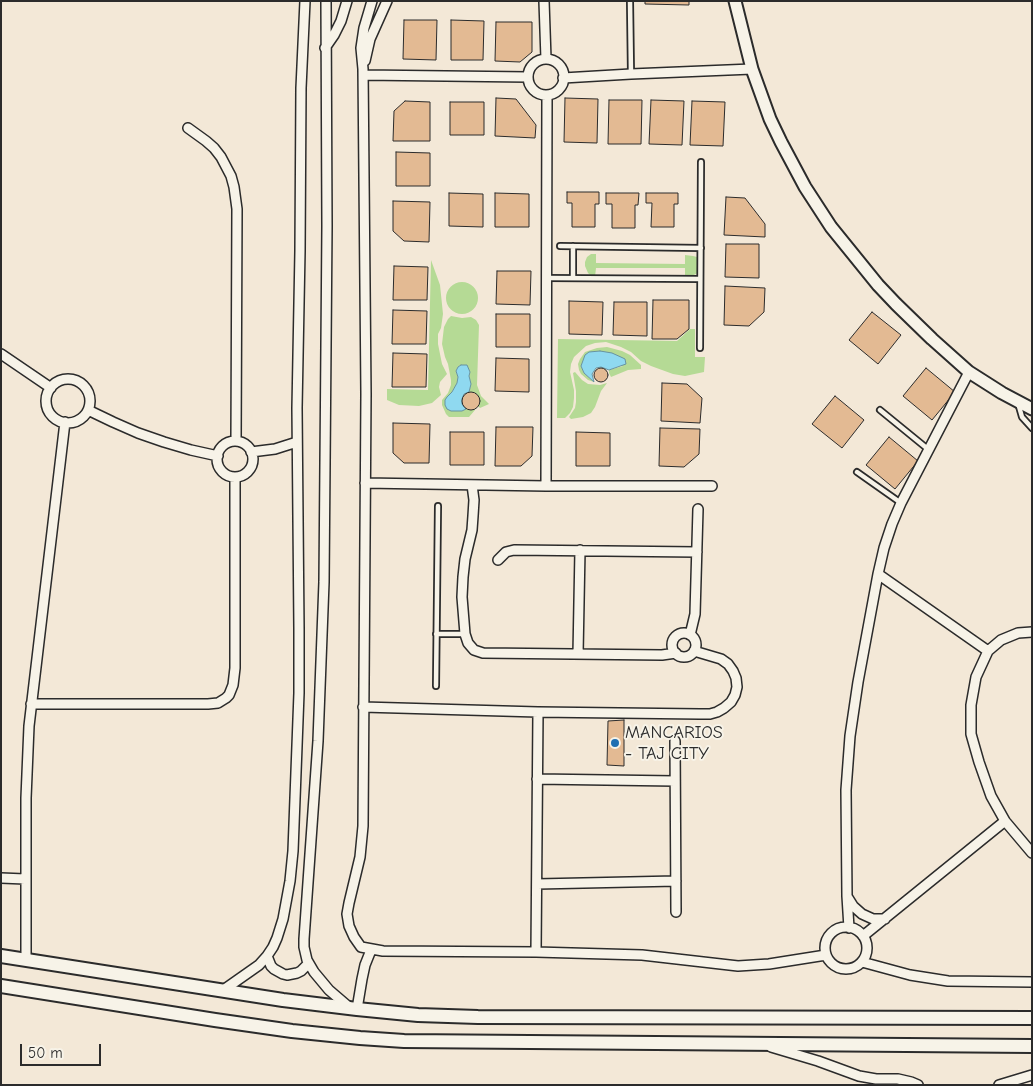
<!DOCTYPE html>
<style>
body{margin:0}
#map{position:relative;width:1033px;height:1086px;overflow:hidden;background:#f3e8d7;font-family:"Comic Neue",sans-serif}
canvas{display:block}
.frame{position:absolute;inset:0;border:2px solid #2b2b2b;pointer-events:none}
.scale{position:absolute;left:20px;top:1044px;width:81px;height:22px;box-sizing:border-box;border:2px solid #2b2b2b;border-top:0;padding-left:6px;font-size:15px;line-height:18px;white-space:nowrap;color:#2b2b2b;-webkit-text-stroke:4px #f7f3e8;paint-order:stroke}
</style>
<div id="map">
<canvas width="1033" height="1086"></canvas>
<div class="frame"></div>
<div class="scale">50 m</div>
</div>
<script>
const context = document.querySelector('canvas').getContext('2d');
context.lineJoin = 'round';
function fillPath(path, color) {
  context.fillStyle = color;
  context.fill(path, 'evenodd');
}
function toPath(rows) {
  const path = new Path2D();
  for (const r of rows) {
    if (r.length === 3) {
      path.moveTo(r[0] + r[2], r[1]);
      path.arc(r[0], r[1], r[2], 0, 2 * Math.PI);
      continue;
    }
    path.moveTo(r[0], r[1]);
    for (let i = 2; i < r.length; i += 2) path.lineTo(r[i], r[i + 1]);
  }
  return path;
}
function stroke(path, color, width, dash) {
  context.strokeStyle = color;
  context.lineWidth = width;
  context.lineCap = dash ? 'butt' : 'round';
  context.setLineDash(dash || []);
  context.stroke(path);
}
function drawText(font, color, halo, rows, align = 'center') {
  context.font = font + ' "Comic Neue",sans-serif';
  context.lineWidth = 4;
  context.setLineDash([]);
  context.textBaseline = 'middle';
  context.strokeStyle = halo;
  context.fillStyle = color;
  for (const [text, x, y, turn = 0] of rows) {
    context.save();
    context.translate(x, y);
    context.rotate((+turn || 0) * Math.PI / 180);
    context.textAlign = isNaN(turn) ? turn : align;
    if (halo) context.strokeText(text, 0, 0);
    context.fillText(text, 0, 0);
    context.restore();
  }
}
fillPath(toPath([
 [591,254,596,254,596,263,685,264,685,255,693,256,697,257,700,262,698,273,689,277,685,277,685,268,596,268,595,277,591,276,588,273,585,266,585,262,587,257],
 [431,260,440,285,443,314,441,328,438,334,438,344,442,364,447,374,440,382,439,387,441,395,432,403,419,406,399,405,387,400,387,389,428,390],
 [462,298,16],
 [451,316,462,318,471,317,476,320,479,325,477,385,481,396,489,404,480,408,478,406,480,401,479,397,475,393,469,392,471,384,469,376,470,372,466,365,461,365,458,367,456,371,458,377,457,383,452,392,447,397,462,411,466,409,472,410,475,408,475,410,469,417,449,417,446,414,442,405,442,400,448,393,451,385,451,380,448,364,445,357,442,344,444,327,448,319],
 [690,329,695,329,695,357,705,357,704,372,685,376,673,374,651,366,641,361,631,352,621,347,606,342,595,343,586,346,574,357,571,364,570,372,574,390,574,398,573,407,570,413,565,418,557,418,558,339,677,341],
 [607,347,622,351,630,355,641,365,641,369,628,370,611,377,609,373,609,370,623,366,581,366,584,373,594,382,588,380,581,374,579,370,578,364,580,359,585,352,597,348],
 [575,372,582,380,588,384,600,385,607,383,601,391,595,407,591,413,583,417,571,419,569,417,575,408,576,402,576,391,573,373]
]), '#b5da95');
const water = toPath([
 [600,351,612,353,623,358,625,359,626,364,609,370,601,367,596,368,592,374,594,382,584,373,581,366,585,355,589,352,600,351],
 [461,365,467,365,470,372,469,376,471,384,469,392,464,394,462,399,462,404,466,409,462,411,451,411,447,409,445,405,445,400,447,397,452,392,457,383,458,377,456,371,458,367,461,365]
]);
fillPath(water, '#8fd9f0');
stroke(water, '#6793a1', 1);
const building = toPath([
 [645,1,689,1,689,5,645,4,645,1],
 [404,20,437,20,436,60,403,59,404,20],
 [451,20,484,21,483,60,451,60,451,20],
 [496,22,532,22,532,52,520,62,495,61,496,22],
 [496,98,516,99,536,125,535,138,495,136,496,98],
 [565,98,598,99,597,143,564,142,565,98],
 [609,100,642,100,641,144,608,144,609,100],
 [651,100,684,101,682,145,649,144,651,100],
 [405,101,430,102,430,141,393,141,394,111,405,101],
 [692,101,725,102,723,146,690,145,692,101],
 [450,102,484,102,484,135,450,135,450,102],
 [396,152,430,153,430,186,396,186,396,152],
 [567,192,599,192,599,204,595,204,595,227,572,227,572,203,567,203,567,192],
 [449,193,483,194,483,227,449,226,449,193],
 [495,193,529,194,529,227,495,227,495,193],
 [606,193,639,193,638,205,635,205,635,228,612,228,612,204,606,204,606,193],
 [646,193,678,193,678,204,674,204,674,227,651,227,652,203,646,203,646,193],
 [726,197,745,198,765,224,765,237,724,235,726,197],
 [393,201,430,202,429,242,404,241,393,231,393,201],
 [726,244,759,244,759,278,725,277,726,244],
 [394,266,428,267,427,300,393,300,394,266],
 [497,271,531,271,530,305,496,304,497,271],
 [725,286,765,288,764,312,749,326,724,325,725,286],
 [653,300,689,300,689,329,677,339,652,339,653,300],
 [569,301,603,302,602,335,569,334,569,301],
 [614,302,647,302,647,336,613,335,614,302],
 [393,310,427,311,426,344,392,344,393,310],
 [872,312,901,335,878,364,849,340,872,312],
 [496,314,530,314,530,347,496,347,496,314],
 [393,353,427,354,426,387,392,387,393,353],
 [496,358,529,359,529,392,495,391,496,358],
 [601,375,7],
 [926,368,955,392,932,420,903,396,926,368],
 [662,383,687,384,702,398,700,423,661,421,662,383],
 [471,401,9],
 [835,396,864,420,842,448,812,424,835,396],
 [393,423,430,424,429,463,404,463,393,453,393,423],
 [496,427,533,427,532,456,521,466,495,466,496,427],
 [660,428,700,429,699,454,684,467,659,466,660,428],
 [450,432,484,432,484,465,450,465,450,432],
 [576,432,610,433,610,466,576,466,576,432],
 [889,437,918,461,895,489,866,465,889,437],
 [624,720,624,766,607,765,608,721,624,720]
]);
fillPath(building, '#e3ba93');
stroke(building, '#2b2b2b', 1);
const service = toPath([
 [630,1,631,74],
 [560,246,701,248],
 [547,278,700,279],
 [573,278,573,246],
 [700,348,701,162],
 [1018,403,1022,417,1032,428],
 [880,410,929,450],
 [857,472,901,503],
 [436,634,465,634],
 [436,686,438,506]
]);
const minor = toPath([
 [326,1,327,226,324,582,318,741,304,939,304,947,307,960,314,972,329,990,350,1008],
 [372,1,364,28,361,48,363,69,366,394,363,826,360,857,349,903,347,914,349,926,354,937,361,947,383,951,536,952,642,955,738,966,769,964,826,955],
 [544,1,546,59],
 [325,48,334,35,341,21,347,1],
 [546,77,18],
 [365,61,370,39,387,1],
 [363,75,528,77],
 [563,78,631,74,752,69],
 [188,128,206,141,214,148,221,157,231,176,234,187,237,209,236,441],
 [1,354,51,388],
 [68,401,22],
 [88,410,113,422,138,433,164,442,191,450,218,456],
 [235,459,18],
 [251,452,275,449,297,442],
 [365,483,546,486,712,486],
 [472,485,474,500,473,516,472,530,465,559,463,577,462,597,465,634,468,643,474,650,483,653,662,655,676,653],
 [546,486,547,95],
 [498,560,506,552,514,550,697,552],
 [878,574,988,651],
 [1032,632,1018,633,1001,640,988,651,976,677,971,705,971,734,979,762,991,796,1005,821,1032,853],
 [684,645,12],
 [690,635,695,614,698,509],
 [578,654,580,550],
 [31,704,208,704,218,703,226,698,229,695,233,685,235,668,235,477],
 [363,707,538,712,700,714,710,714,717,712,724,708,731,702,735,695,737,687,736,678,733,671,728,664,721,659,694,651],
 [675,741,676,912],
 [537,779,675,781],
 [1,878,25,879],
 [537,884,676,881],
 [848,898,853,906,862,914,873,919,885,919],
 [846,948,21],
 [849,928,847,896,846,790,850,736,858,682,878,574,884,548,892,524,901,503,969,372],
 [863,936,1005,821],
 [536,952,538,712],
 [267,956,271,966,274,969,283,974,287,975,297,973,301,971,308,964],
 [26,960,26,798,29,726,65,422],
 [862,962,910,975,948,981,1032,982],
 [222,991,259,965,267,956,273,947,277,938,283,919,290,881,293,851,299,693,299,629,297,408,300,251,301,88,305,1],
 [357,1009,362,979,365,965,371,950],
 [771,1047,818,1061,859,1076,876,1079,898,1079,911,1082,918,1085],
 [999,1085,1032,1075]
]);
const tertiary = toPath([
 [735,1,752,69,770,119,781,142,805,187,831,227,878,285,896,304,932,339,969,372,1002,393,1032,409]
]);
const secondary = toPath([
 [1,956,283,1000,357,1009,418,1015,478,1017,1032,1018],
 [1,986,215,1020,292,1031,360,1038,404,1041,1032,1046]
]);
stroke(service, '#2b2b2b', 8);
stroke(minor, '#2b2b2b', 12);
stroke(tertiary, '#2b2b2b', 15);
stroke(secondary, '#2b2b2b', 16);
stroke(service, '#f7f3e8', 4.5);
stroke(minor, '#f7f3e8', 9);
stroke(tertiary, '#f7f3e8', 11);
stroke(secondary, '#f7f3e8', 12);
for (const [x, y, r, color] of [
 [615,743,5,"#1f6fb2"]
]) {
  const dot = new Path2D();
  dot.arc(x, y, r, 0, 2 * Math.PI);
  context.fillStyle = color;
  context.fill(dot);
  stroke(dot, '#f7f3e8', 2);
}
drawText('18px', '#2b2b2b', '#f7f3e8', [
 ["MANCARIOS",625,733],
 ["- TAJ CITY",625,754]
], 'left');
</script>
